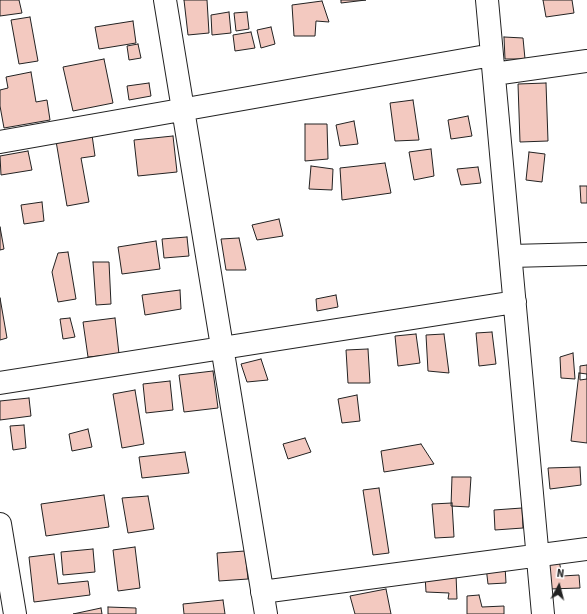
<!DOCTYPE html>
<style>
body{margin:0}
#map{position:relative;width:587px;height:614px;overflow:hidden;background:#fff;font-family:"Source Sans 3",sans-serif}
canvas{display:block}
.north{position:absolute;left:539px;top:566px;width:40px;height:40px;-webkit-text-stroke:3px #fff;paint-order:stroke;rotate:7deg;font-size:11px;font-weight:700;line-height:16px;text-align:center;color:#222}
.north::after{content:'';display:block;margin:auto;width:14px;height:18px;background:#222;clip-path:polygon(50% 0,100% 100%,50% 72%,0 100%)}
</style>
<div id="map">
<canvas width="587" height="614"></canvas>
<div class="north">N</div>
</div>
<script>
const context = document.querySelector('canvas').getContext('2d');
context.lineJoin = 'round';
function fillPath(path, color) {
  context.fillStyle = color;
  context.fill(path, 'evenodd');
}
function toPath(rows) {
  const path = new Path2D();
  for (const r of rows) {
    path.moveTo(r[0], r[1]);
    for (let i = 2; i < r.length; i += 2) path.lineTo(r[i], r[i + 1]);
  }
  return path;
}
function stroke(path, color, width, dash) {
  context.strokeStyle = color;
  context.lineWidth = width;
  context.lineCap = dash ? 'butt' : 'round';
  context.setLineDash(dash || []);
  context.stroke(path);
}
const building = toPath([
 [0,0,19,0,22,13,0,16,0,0],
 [184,0,207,0,209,33,188,35,184,0],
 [341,0,366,0,341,3,341,0],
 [543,0,572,0,574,13,546,17,543,0],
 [322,1,329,22,316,21,315,36,294,36,292,5,322,1],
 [229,12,231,33,212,35,211,15,229,12],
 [247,12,249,29,236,31,234,13,247,12],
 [30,17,38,61,19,64,11,20,30,17],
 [133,21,136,43,99,49,95,27,133,21],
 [271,27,275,44,261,48,257,30,271,27],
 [251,32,255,48,235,51,233,35,251,32],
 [504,37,523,38,525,59,505,59,504,37],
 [138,44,141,58,129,60,127,46,138,44],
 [104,59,113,103,73,111,63,67,104,59],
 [31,72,36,102,47,100,50,120,4,128,0,106,0,90,8,88,6,77,31,72],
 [149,83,151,96,129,100,127,86,149,83],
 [546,83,548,141,520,142,518,84,546,83],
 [413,100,419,140,395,141,390,103,413,100],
 [468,116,472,136,451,139,448,120,468,116],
 [354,121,358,144,340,146,336,125,354,121],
 [305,124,327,124,328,159,305,161,305,124],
 [92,135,95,156,81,158,89,202,67,206,56,141,92,135],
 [173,136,177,172,138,176,134,140,173,136],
 [431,149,434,176,414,180,409,152,431,149],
 [28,151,32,170,1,175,0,156,28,151],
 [529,152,545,154,542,182,526,180,529,152],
 [385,163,391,193,342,200,340,168,385,163],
 [311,166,333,169,332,190,309,189,311,166],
 [478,167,481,183,461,185,457,169,478,167],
 [580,186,587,186,587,203,581,203,580,186],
 [42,202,44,221,24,224,21,205,42,202],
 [279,219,283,236,257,240,252,225,279,219],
 [0,227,4,249,0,250,0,227],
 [187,237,189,256,164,258,162,239,187,237],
 [239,238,246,270,226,270,221,239,239,238],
 [156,241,160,269,122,274,118,247,156,241],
 [68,252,76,299,58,302,52,272,58,253,68,252],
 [93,262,109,262,111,304,96,305,93,262],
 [180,290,181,309,145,315,142,295,180,290],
 [336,295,338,307,317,311,316,299,336,295],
 [0,298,7,338,0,340,0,298],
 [70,318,75,337,63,339,60,319,70,318],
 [115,318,119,354,88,357,83,322,115,318],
 [492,332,496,364,479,366,476,333,492,332],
 [416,334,420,363,398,366,395,336,416,334],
 [444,334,449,373,428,371,426,335,444,334],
 [368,349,370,383,348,383,346,350,368,349],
 [573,353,575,379,561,378,560,357,573,353],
 [261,359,268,380,247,382,241,364,261,359],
 [587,365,587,379,580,380,580,366,587,365],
 [213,371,218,408,184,412,179,375,213,371],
 [579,373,587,374,587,443,571,441,579,373],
 [170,381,173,410,146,413,143,384,170,381],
 [135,390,144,444,122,448,113,394,135,390],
 [357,395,360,421,342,423,338,399,357,395],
 [29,398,31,416,0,420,0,401,29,398],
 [24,425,26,448,13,450,10,426,24,425],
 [88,429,92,447,72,451,69,434,88,429],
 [305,438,311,452,288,459,283,444,305,438],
 [421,444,434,464,384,472,381,451,421,444],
 [185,452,189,473,142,478,139,457,185,452],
 [580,467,581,485,550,489,548,468,580,467],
 [452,477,471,477,469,507,451,506,452,477],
 [379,488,389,553,373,555,363,490,379,488],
 [104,495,109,527,46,536,41,504,104,495],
 [148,496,154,529,128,533,122,498,148,496],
 [452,503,454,537,435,538,432,504,452,503],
 [522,508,523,528,495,530,494,510,522,508],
 [135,547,140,588,118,591,113,550,135,547],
 [93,549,95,572,63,575,61,552,93,549],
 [245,551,248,579,219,581,217,553,245,551],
 [54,554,58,584,88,581,90,595,34,602,29,557,54,554],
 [559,560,562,576,579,575,580,588,549,589,545,561,559,560],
 [505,566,506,583,488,584,486,567,505,566],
 [456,574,457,599,448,599,449,593,426,592,425,575,456,574],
 [386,589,391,614,355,614,350,596,386,589],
 [479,595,482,607,504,606,504,614,467,614,467,596,479,595],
 [223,600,225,614,184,614,183,604,223,600],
 [108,607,136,608,136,614,108,614,108,607],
 [101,608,102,614,73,614,101,608]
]);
fillPath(building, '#f3c9c0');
stroke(building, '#222', 1);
const minor = toPath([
 [165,0,266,614],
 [487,0,543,614],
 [494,74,587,61],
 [0,142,492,55],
 [511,256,587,254],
 [0,383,515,302],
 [0,524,15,614],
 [262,592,587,549]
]);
stroke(minor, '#222', 24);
stroke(minor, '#fff', 22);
</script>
